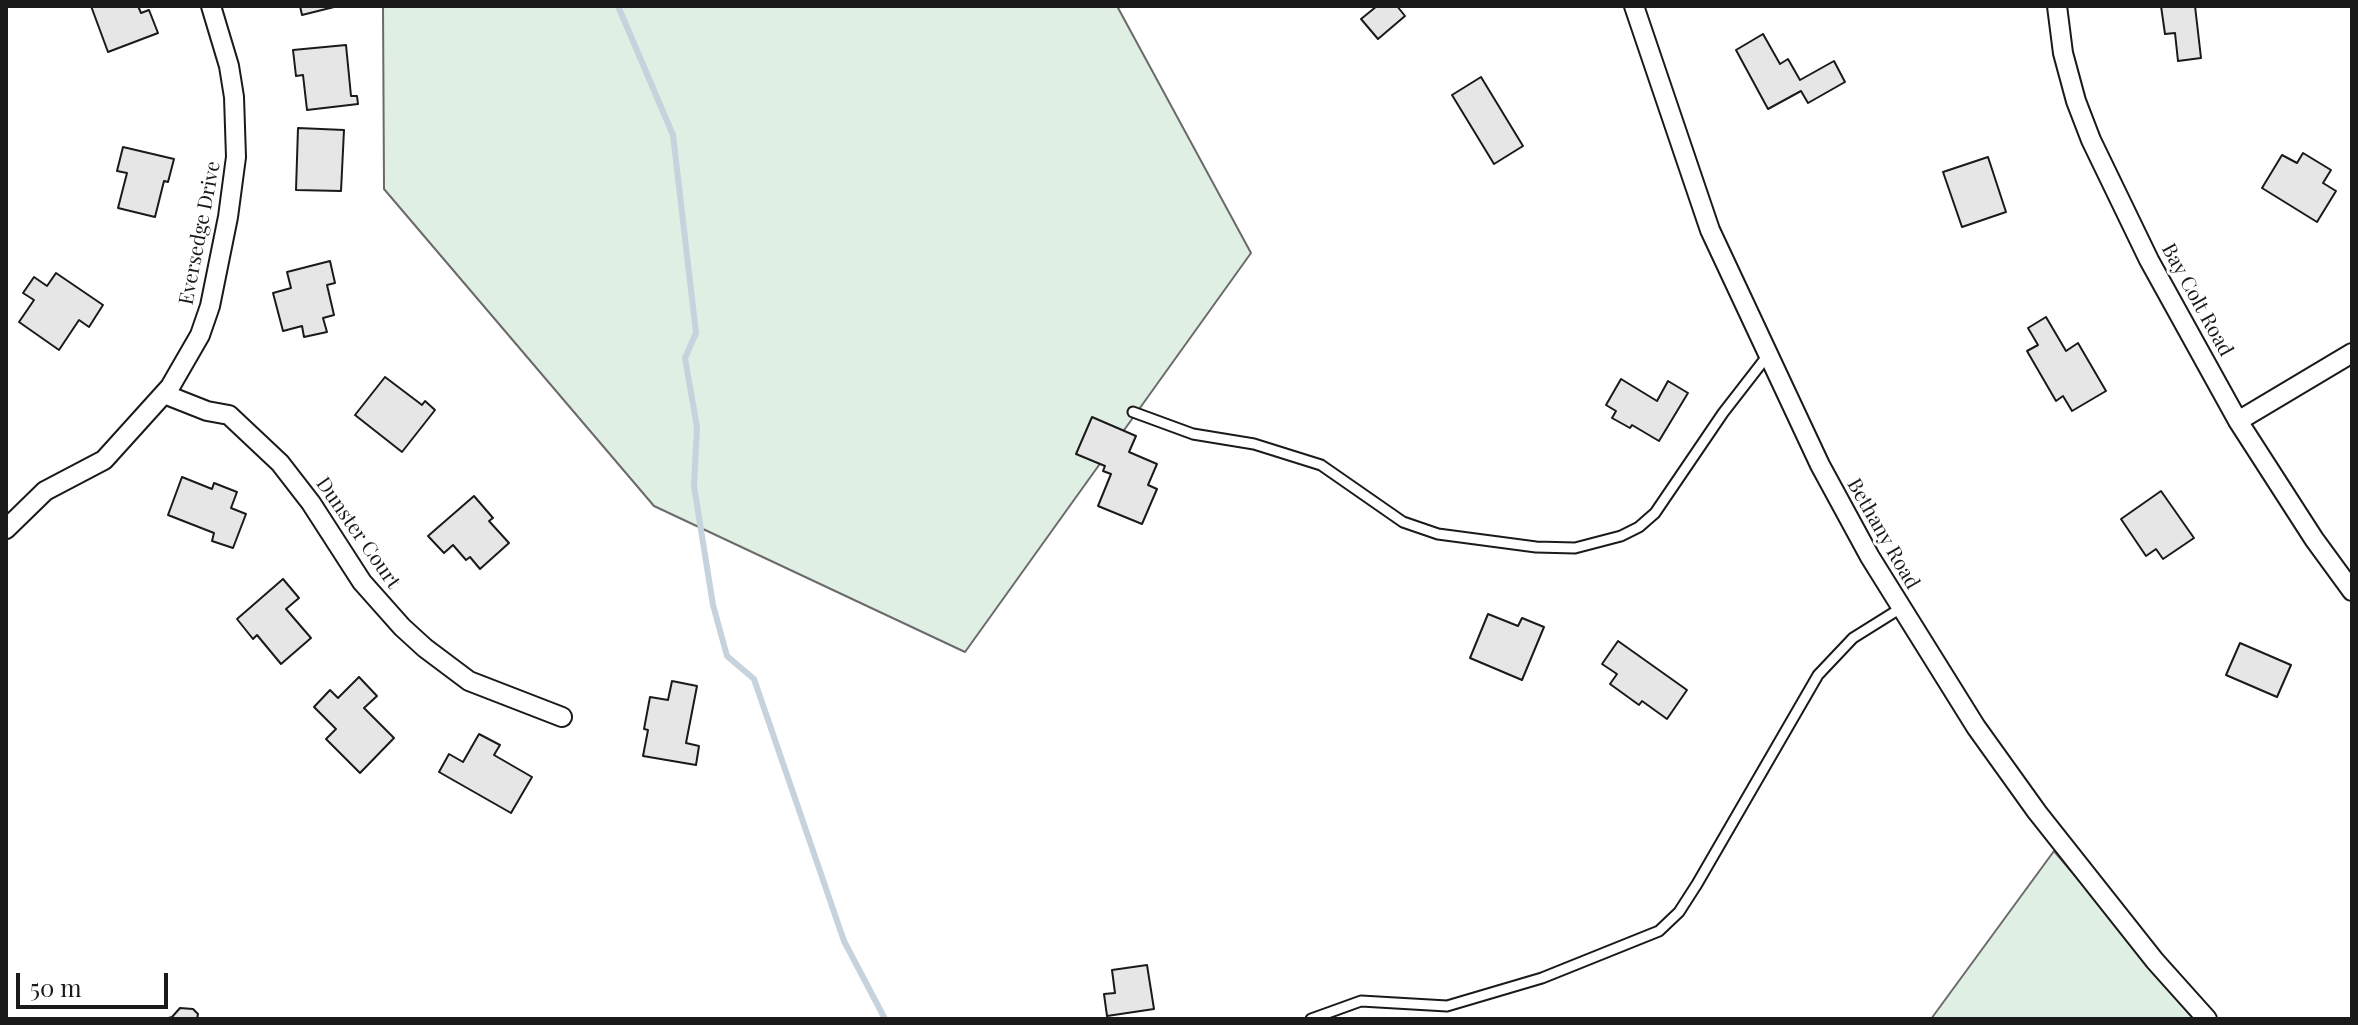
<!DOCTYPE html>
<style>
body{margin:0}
#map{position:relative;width:2358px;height:1025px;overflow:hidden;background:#fff;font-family:"Playfair Display",serif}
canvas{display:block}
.frame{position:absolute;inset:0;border:8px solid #1a1a1a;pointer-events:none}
.scale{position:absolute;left:16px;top:973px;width:152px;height:36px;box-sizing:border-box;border:4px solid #1a1a1a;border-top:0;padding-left:10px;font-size:24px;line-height:28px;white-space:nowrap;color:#1a1a1a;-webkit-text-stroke:6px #fff;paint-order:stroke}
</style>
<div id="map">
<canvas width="2358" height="1025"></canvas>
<div class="frame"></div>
<div class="scale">50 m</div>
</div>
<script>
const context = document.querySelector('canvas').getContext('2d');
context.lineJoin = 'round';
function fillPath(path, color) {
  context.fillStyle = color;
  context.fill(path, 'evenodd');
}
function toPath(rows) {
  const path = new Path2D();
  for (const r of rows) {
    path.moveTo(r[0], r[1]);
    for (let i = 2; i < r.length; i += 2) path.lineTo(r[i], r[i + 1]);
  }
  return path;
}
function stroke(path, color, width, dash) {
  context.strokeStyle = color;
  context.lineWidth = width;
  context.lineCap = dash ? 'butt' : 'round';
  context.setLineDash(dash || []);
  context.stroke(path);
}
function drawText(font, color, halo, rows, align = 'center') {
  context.font = font + ' "Playfair Display",serif';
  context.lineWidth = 6;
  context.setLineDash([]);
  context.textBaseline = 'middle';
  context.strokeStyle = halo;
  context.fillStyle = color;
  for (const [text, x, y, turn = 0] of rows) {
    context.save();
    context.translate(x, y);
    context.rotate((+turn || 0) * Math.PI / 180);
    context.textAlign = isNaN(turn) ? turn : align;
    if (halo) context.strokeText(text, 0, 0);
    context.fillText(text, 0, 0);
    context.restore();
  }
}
const green = toPath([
 [383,6,1117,6,1251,253,965,652,654,506,384,189,383,6],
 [2054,851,2197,1019,1931,1019,2054,851]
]);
fillPath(green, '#e0efe3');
stroke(green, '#6a6a6a', 2);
stroke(toPath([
 [618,6,673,135,696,333,685,358,697,427,694,486,713,605,727,656,754,679,844,941,885,1019]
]), '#c6d2dc', 6);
const building = toPath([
 [91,6,138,6,141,13,149,10,158,33,108,52,91,6],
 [300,6,338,6,302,15,300,6],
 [1377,6,1397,6,1405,16,1378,39,1361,19,1377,6],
 [2161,6,2195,6,2201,58,2178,61,2175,33,2165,34,2161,6],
 [1763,34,1780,64,1788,59,1800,80,1834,61,1845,82,1808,103,1801,91,1768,109,1736,50,1763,34],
 [346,45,351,96,357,96,358,104,307,110,303,75,296,76,293,50,346,45],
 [1481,77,1523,146,1494,164,1452,95,1481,77],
 [298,128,344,130,341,191,296,190,298,128],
 [123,147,174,159,168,182,164,181,155,217,118,208,127,173,117,171,123,147],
 [2303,153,2331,170,2323,183,2336,191,2317,222,2262,188,2282,155,2297,163,2303,153],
 [1988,157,2006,212,1962,227,1943,172,1988,157],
 [330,261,335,283,327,285,334,315,323,318,327,332,304,337,302,326,283,331,273,293,291,288,287,272,330,261],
 [56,273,103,305,89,327,79,320,59,350,19,322,34,300,23,293,34,277,47,286,56,273],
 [2046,317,2066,351,2078,343,2106,391,2072,411,2063,396,2056,401,2027,351,2038,345,2028,328,2046,317],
 [385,377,422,405,425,401,435,410,402,452,355,415,385,377],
 [1621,379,1657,401,1668,381,1688,393,1659,441,1632,425,1630,428,1612,418,1616,411,1606,405,1621,379],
 [1092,417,1136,436,1129,452,1157,464,1148,485,1157,489,1142,524,1098,506,1111,474,1103,471,1105,466,1076,454,1092,417],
 [182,477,212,489,214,483,237,492,231,508,246,514,233,548,212,541,214,533,168,515,182,477],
 [2161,491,2194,538,2163,559,2156,549,2146,556,2121,519,2161,491],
 [474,496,493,518,489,521,509,543,480,569,470,557,466,560,453,545,444,553,428,536,474,496],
 [283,579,299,598,286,609,311,638,281,664,257,635,253,639,237,619,283,579],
 [1488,614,1518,626,1522,618,1544,627,1522,680,1470,658,1488,614],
 [1618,641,1687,690,1667,719,1642,701,1639,705,1610,684,1617,674,1602,664,1618,641],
 [2240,643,2291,665,2277,697,2226,675,2240,643],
 [359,677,377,696,364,708,394,738,360,773,326,739,336,729,314,707,330,690,338,698,359,677],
 [672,681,697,686,686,743,699,746,696,765,643,756,648,730,644,729,650,697,668,700,672,681],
 [479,734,500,745,494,755,532,777,511,813,439,772,449,754,463,762,479,734],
 [1147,965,1154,1009,1107,1016,1104,994,1115,993,1112,970,1147,965],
 [180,1008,193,1009,198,1014,197,1019,165,1019,172,1017,180,1008]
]);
fillPath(building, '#e6e6e6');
stroke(building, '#1a1a1a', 2);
const lane = toPath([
 [1133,412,1193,434,1254,444,1321,465,1403,522,1438,534,1536,547,1575,548,1621,536,1639,527,1655,513,1723,413,1768,355],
 [1311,1019,1361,1001,1447,1006,1542,978,1659,931,1679,912,1697,884,1818,675,1853,638,1901,608]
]);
const street = toPath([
 [1634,6,1710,230,1820,465,1870,557,1976,727,2037,812,2155,961,2207,1019],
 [2057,6,2063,53,2076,101,2091,140,2149,260,2238,421,2314,539,2352,591],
 [164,394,207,411,229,415,280,463,311,503,362,582,402,627,425,648,469,681,562,717],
 [2238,421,2352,353],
 [6,529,45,491,104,460,170,387,200,335,210,306,228,217,236,157,234,97,229,66,211,6]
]);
stroke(lane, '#1a1a1a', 13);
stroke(street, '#1a1a1a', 22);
stroke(lane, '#fff', 9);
stroke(street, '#fff', 18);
drawText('20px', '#1a1a1a', '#fff', [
 ["Eversedge Drive",200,233,-79],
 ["Bay Colt Road",2197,300,61],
 ["Dunster Court",358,533,55],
 ["Bethany Road",1883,534,60]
]);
</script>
